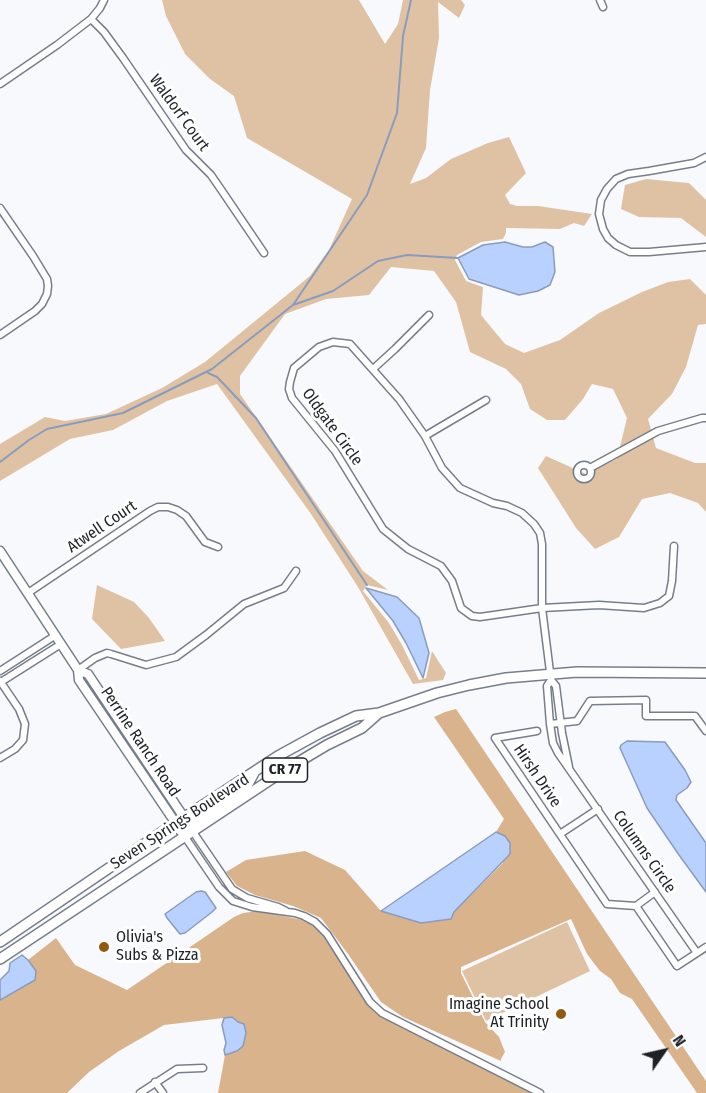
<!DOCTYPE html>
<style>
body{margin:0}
#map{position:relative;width:706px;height:1093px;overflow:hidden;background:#f8f9fc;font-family:"Fira Sans Condensed",sans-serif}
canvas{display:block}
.north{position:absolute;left:634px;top:1021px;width:60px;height:60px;-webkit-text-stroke:4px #fff;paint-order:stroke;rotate:56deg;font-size:16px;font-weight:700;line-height:24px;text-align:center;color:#1e2126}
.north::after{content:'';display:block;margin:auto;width:21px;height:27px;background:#1e2126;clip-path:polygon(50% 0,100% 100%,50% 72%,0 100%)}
</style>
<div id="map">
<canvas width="706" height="1093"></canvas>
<div class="north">N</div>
</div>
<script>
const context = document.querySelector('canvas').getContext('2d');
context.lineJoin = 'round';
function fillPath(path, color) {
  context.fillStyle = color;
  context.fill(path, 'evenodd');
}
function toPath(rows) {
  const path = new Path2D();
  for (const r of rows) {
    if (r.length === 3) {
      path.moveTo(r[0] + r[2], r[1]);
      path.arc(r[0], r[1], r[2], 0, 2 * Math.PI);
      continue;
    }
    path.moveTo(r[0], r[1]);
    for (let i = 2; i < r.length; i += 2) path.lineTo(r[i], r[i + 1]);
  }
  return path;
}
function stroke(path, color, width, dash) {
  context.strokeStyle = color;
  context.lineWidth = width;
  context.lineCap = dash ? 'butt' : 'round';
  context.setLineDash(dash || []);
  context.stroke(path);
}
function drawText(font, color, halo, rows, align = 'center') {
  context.font = font + ' "Fira Sans Condensed",sans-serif';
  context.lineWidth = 6;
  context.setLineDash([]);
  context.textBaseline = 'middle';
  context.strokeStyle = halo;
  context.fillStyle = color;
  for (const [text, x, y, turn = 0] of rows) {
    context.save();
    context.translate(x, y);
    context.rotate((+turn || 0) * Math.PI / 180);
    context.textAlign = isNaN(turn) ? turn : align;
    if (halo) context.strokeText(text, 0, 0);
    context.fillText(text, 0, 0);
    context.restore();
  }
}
fillPath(toPath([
 [162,0,359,0,385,44,398,24,403,0,461,0,465,5,459,18,438,2,439,38,430,90,426,148,410,184,426,178,451,159,488,143,509,137,526,173,505,195,510,204,517,206,538,206,592,214,584,226,574,223,560,229,506,228,506,233,503,239,481,242,457,255,455,260,466,281,483,287,481,315,505,344,524,353,560,340,599,313,642,292,668,282,690,279,706,295,706,324,698,325,686,367,672,394,648,419,656,448,695,463,706,463,706,512,698,503,670,493,642,499,619,537,595,549,576,528,538,468,546,456,586,474,617,459,627,418,613,389,592,384,583,399,565,420,547,420,530,409,521,384,506,369,470,352,456,302,434,271,391,267,369,295,326,299,285,314,240,376,240,394,363,571,388,590,367,585,363,591,389,623,402,645,419,680,426,678,432,651,446,673,443,680,413,684,358,587,311,514,217,384,167,401,113,430,70,439,0,481,0,444,45,417,65,421,106,414,162,388,205,362,310,276,329,250,352,199,247,138,234,96,210,79,185,54,166,16],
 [646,179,689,183,706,200,706,237,681,218,639,217,621,209,625,185],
 [97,585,134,602,149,618,165,641,121,649,92,619],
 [567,922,590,971,486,1021,462,971]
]), '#dfc2a4');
fillPath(toPath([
 [456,709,706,1081,706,1093,697,1093,632,999,620,993,611,979,600,971,587,954,571,919,461,967,461,973,485,1022,499,1037,505,1052,501,1059,501,1061,403,1017,381,1002,348,954,321,918,293,906,255,895,237,886,226,872,246,860,305,851,345,870,381,911,421,923,451,919,454,912,503,863,505,836,496,832,504,819,434,717,445,712],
 [258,911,308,921,323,936,357,987,380,1015,533,1093,218,1093,225,1055,237,1051,238,1022,232,1017,164,1025,119,1051,89,1072,67,1093,0,1093,0,1000,34,980,36,971,28,960,56,938,75,965,127,990,234,917,243,913]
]), '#d9b38c');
const water = toPath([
 [505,242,523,247,532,247,545,242,553,247,555,272,550,285,538,291,519,295,469,279,458,258,483,245,505,242],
 [366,588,397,597,419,618,429,653,423,678,406,643,393,621,366,588],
 [627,741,665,742,685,770,691,782,687,788,677,795,676,800,706,843,706,892,679,855,647,808,620,748,621,745,627,741],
 [496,832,505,836,510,843,510,854,454,912,451,919,421,923,381,911,496,832],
 [201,891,205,892,216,908,212,912,185,933,180,934,167,918,165,914,196,892,201,891],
 [22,955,28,960,36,971,35,980,0,1000,0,980,9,971,10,963,22,955],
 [232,1017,238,1022,244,1024,246,1033,243,1046,237,1051,225,1055,224,1050,226,1043,222,1025,224,1018,232,1017]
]);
fillPath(water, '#b9d1fe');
stroke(water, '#8a9cbd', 1.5);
stroke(toPath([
 [293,305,333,291,378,261,407,255,458,258],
 [208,373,217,377,256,418,367,585],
 [0,462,29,440,47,429,123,413,212,369,293,305,367,195,397,113,403,36,411,0]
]), '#8a9cbd', 2);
const street = toPath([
 [600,0,603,7],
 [91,19,104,32,123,58,186,150,211,175,222,191,264,253],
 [0,84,57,45,91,19,100,8,104,0],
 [706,157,694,163,649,171,628,174,616,179,607,189,601,200,599,214,603,229,608,238,616,245,630,252,649,252,706,247],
 [0,208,33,256,47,279,48,286,47,294,42,304,35,311,0,335],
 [373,369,395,349,429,315],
 [425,436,486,400],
 [584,472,7],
 [590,468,658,431,702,418,706,418],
 [28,593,150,511,158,507,168,507,177,510,186,516,205,542,218,547],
 [78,670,95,658,107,653,111,654,146,665,176,657,206,635,244,604,284,588,296,571],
 [0,671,56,635],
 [551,680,547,686,550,724,553,743,558,753,697,953],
 [0,681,19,709,25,724,23,740,15,749,0,758],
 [1,682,61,644],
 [550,724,577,721,590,701,646,700,646,716,695,716,706,731],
 [537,731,495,738,607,904,636,906],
 [569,767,562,733,556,686,551,680,542,608,542,544,540,533,534,524,522,513,507,506,493,503,460,488,442,468,425,436,399,399,350,344,333,342,319,347,294,368,290,382,289,389,292,398,335,451,383,529,408,549,441,566,452,581,461,608,472,616,480,617,542,608,599,605,644,608,660,603,669,596,672,581,674,546],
 [193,832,232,889,247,898,278,907,286,911],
 [560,834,598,809],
 [185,837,219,887,233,901,252,907,295,913,304,916,315,922,327,934,370,1002,382,1013,540,1093],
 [655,892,636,906,677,966,706,947],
 [155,1082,163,1093],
 [140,1093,177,1069,203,1068]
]);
const secondary = toPath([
 [0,551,78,670,79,680,185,837],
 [78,670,88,674,187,822]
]);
const primary = toPath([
 [181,831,242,790,248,784,254,773],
 [0,942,162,832,278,756,320,733,356,716,379,713,437,693,469,685,506,678,577,672,706,673],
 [0,959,285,770,327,745,362,728,379,713]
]);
stroke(street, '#777e8b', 9);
stroke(secondary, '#777e8b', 11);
stroke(primary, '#777e8b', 12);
stroke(street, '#fff', 6);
stroke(secondary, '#fff', 8);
stroke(primary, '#fff', 9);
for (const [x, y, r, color] of [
 [104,947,6,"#905a10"],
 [561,1014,6,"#905a10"]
]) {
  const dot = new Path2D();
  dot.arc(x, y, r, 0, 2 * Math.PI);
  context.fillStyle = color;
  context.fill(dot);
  stroke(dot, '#fff', 2);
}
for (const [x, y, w] of [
 [285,770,45]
]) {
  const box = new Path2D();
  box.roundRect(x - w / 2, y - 12, w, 24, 4.5);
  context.fillStyle = '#fff';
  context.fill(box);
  stroke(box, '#1e2126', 1.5);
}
drawText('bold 15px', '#1e2126', null, [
 ["CR 77",285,770]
]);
drawText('16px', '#1e2126', '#fff', [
 ["Waldorf Court",179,113,54],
 ["Oldgate Circle",332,427,54],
 ["Atwell Court",102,527,-34],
 ["Perrine Ranch Road",140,742,56],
 ["Hirsh Drive",537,776,56],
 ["Seven Springs Boulevard",180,822,-33],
 ["Columns Circle",644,852,55]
]);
drawText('16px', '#1e2126', '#fff', [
 ["Olivia's",116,938],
 ["Subs & Pizza",116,956],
 ["Imagine School",549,1005,"right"],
 ["At Trinity",549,1023,"right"]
], 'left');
</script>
